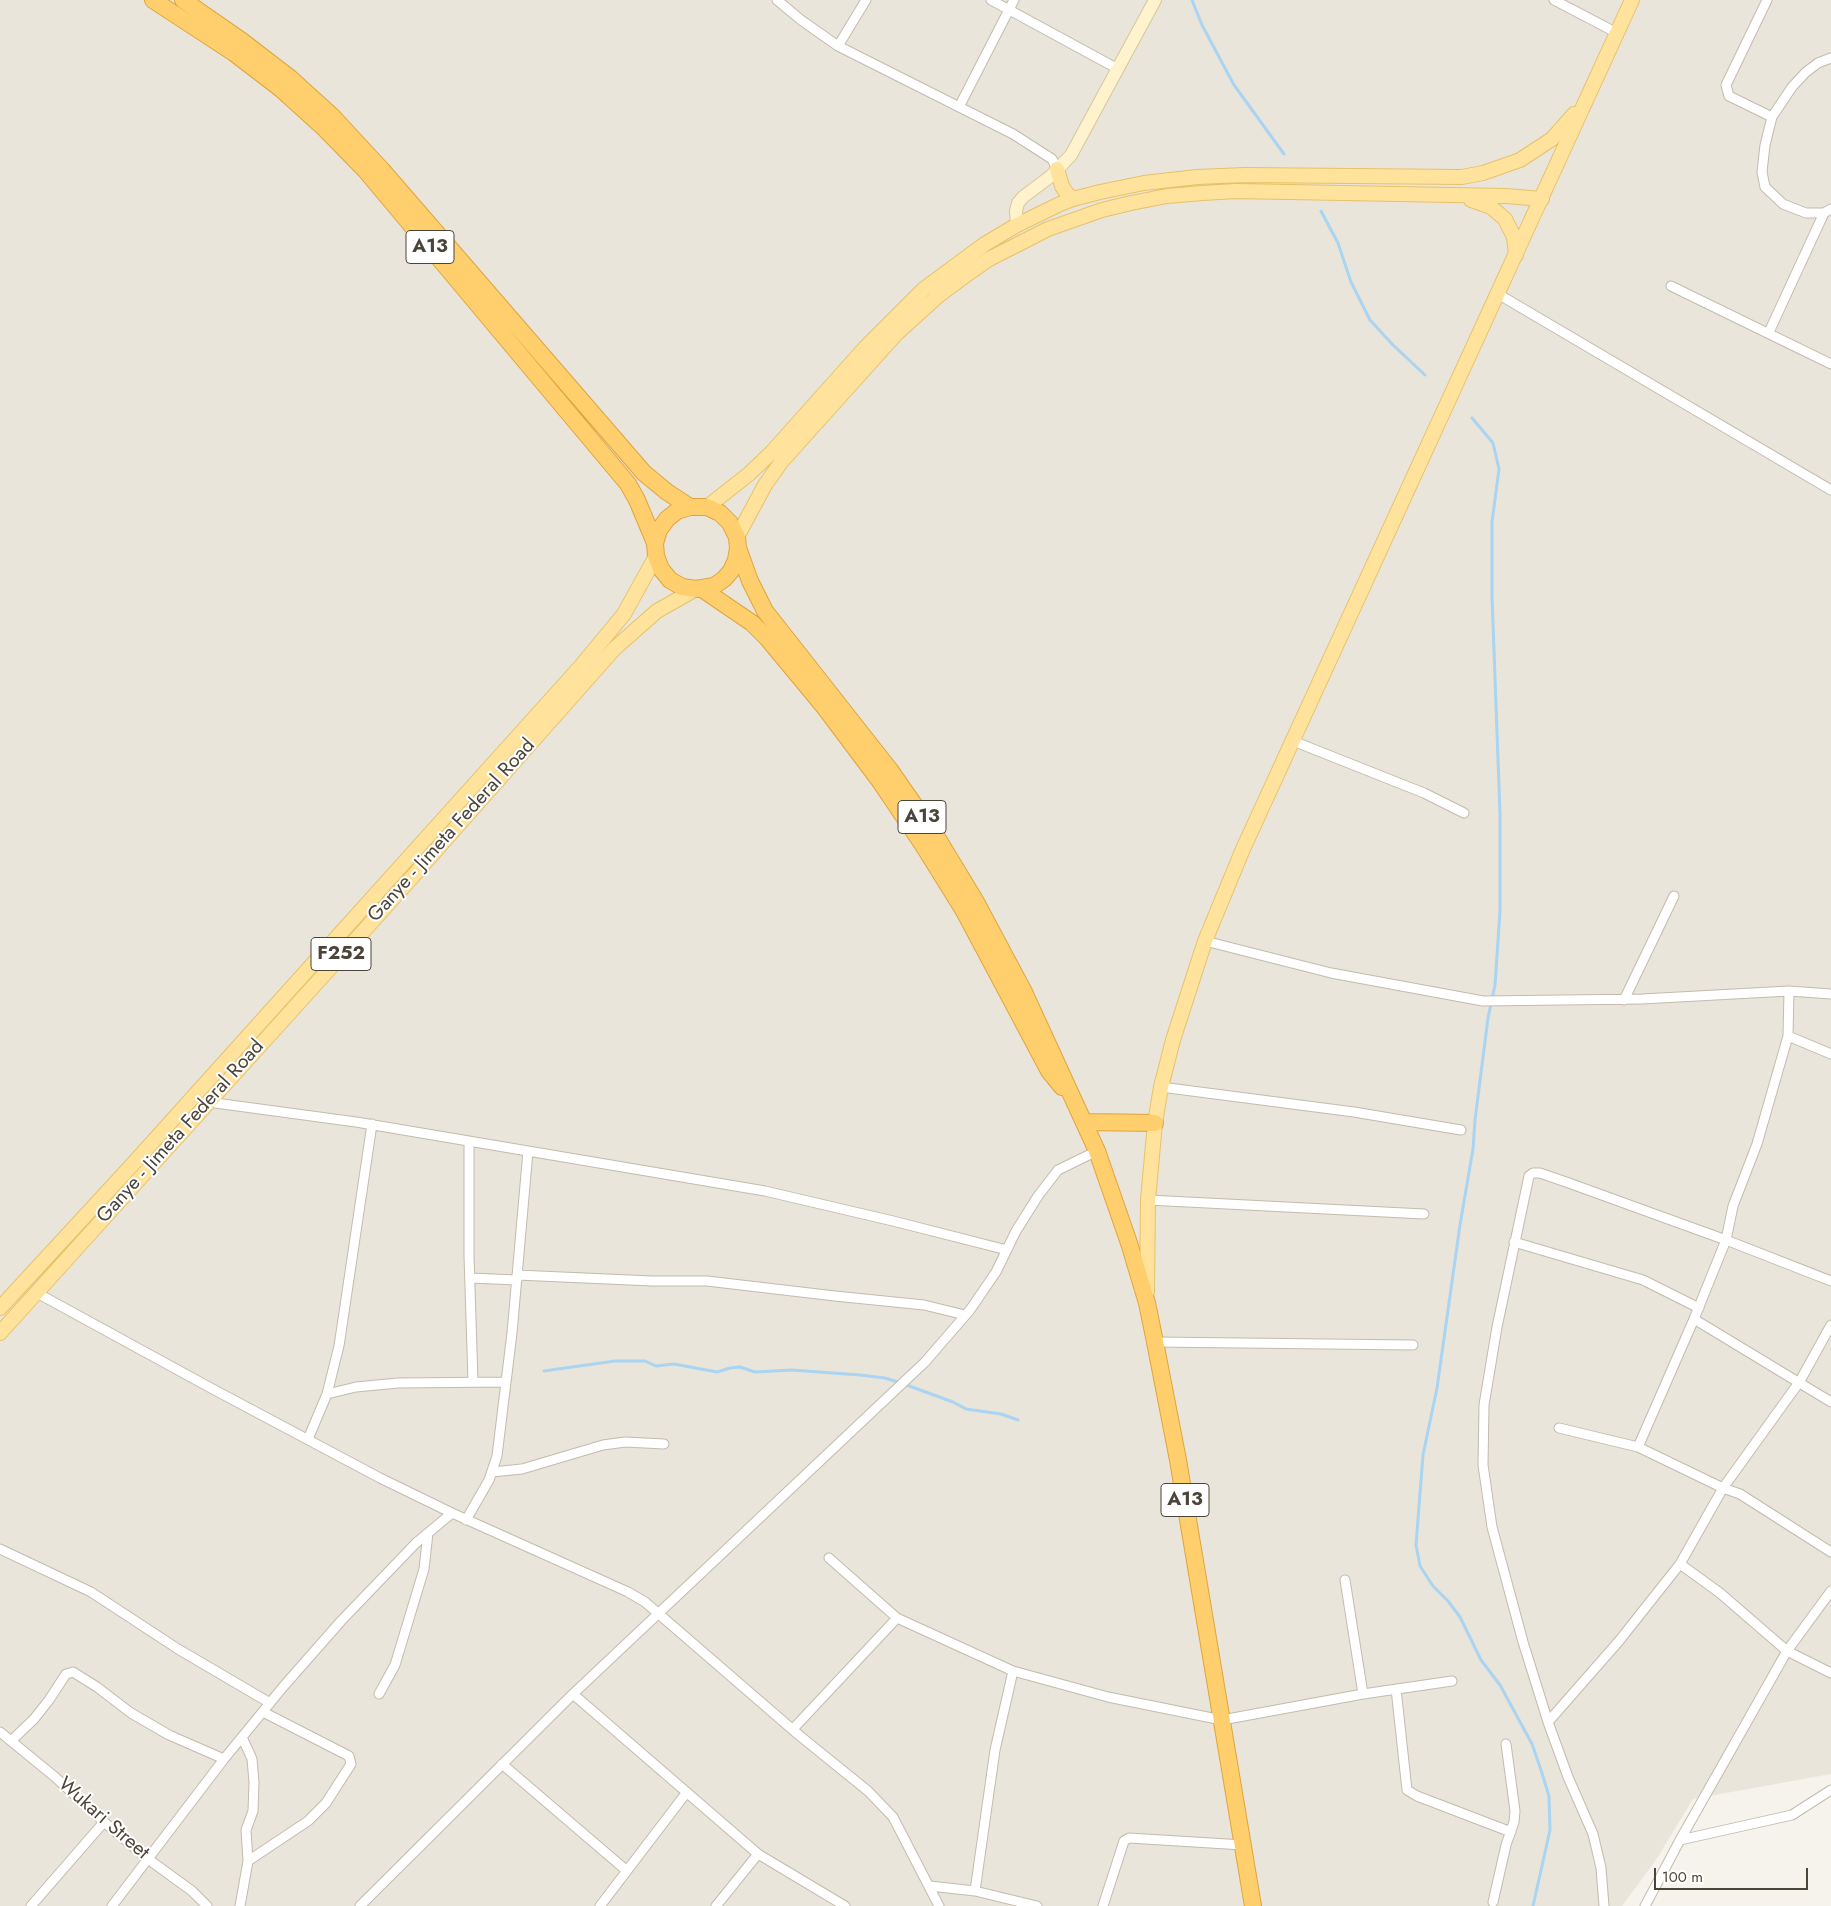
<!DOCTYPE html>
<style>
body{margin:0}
#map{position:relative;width:1831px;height:1906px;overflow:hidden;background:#f6f3ec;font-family:Jost,sans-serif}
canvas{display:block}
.scale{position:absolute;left:1654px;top:1868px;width:154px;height:22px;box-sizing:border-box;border:2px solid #4b4439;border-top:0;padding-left:6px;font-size:15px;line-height:18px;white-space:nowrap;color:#4b4439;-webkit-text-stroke:4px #fff;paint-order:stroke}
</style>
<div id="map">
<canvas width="1831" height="1906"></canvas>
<div class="scale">100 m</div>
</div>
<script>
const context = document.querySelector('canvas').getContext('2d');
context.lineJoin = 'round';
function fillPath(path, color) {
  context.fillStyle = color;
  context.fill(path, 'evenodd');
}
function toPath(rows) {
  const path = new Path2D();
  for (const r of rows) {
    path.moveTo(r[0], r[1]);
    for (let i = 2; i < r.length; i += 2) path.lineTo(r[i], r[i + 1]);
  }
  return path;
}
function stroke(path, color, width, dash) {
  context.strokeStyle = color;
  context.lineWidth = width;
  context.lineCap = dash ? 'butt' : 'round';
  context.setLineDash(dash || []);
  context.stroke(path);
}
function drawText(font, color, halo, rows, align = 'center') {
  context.font = font + ' Jost,sans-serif';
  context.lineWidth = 4;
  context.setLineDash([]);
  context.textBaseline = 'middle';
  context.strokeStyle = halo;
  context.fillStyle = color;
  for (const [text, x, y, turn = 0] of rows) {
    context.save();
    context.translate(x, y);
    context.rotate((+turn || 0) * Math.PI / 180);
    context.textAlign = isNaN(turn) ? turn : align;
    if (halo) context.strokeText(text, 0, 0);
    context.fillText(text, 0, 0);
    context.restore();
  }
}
fillPath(toPath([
 [0,0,1831,0,1831,1774,1693,1799,1656,1860,1622,1906,0,1906]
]), '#eae5da');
stroke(toPath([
 [1192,0,1202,25,1234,85,1284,154],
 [1321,211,1338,243,1351,282,1370,320,1393,345,1425,375],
 [1472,418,1493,443,1499,469,1492,522,1492,597,1500,813,1500,911,1495,985,1488,1018,1475,1120,1473,1149,1460,1225,1437,1388,1423,1455,1416,1545,1420,1566,1433,1586,1448,1601,1460,1617,1481,1660,1500,1685,1532,1744,1541,1770,1549,1796,1550,1830,1533,1906],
 [544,1371,615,1361,645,1361,656,1366,674,1364,717,1372,730,1368,740,1367,755,1372,792,1370,860,1375,885,1378,901,1383,953,1402,966,1409,1001,1414,1018,1420]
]), '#a9d4f2', 3);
const street = toPath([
 [777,0,801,20,838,46,1013,134,1052,159,1057,169],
 [991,0,1118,69],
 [1554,0,1617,33],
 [1767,0,1726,85,1729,96,1772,117],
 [838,46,866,0],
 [1831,58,1818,63,1806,72,1792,87,1772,117,1765,145,1762,172,1765,187,1783,204,1806,213,1824,213,1831,209],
 [959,107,1014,0],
 [1671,286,1831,364],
 [1498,294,1831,490],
 [1769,332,1824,213],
 [1293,741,1424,793,1464,813],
 [1205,941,1331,973,1483,1001,1642,999,1789,991,1831,994],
 [1624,1000,1674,896],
 [1788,1036,1831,1054],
 [1161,1087,1354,1112,1461,1130],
 [208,1102,356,1122,765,1191,893,1221,1007,1250],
 [469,1141,469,1256,473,1382],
 [1148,1200,1424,1214],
 [1514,1242,1643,1280,1699,1308],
 [517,1275,652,1281,707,1281,835,1296,924,1305,965,1315],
 [470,1278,517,1280],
 [37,1293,209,1387,380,1478,452,1513,628,1592,645,1602,800,1736,868,1791,893,1817,939,1906],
 [1694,1319,1831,1402],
 [1155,1342,1413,1345],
 [327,1394,356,1387,398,1383,506,1382],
 [1559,1428,1638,1447,1723,1488,1740,1494,1831,1552],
 [308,1439,327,1394,339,1346,372,1124],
 [1638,1447,1694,1319,1726,1240,1733,1206,1757,1144,1788,1036,1789,991],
 [492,1472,522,1469,603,1445,625,1442,664,1444],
 [466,1520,489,1480,497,1456,512,1333,528,1151],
 [0,1549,91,1592,178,1649,270,1703],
 [829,1558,897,1618,1013,1671,1108,1697,1222,1720,1363,1694,1452,1681],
 [1680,1564,1720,1593,1787,1651,1831,1673],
 [1345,1580,1363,1694],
 [1396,1689,1407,1790,1417,1796,1511,1832],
 [379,1694,395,1665,424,1569,428,1533],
 [573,1694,758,1854,845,1906],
 [1548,1722,1619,1641,1680,1564,1723,1488,1800,1381,1831,1325],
 [793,1729,897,1618],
 [0,1732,55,1777,104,1822,148,1859,192,1891,207,1906],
 [11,1741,34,1719,49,1700,66,1674,73,1672,97,1687,131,1713,169,1735,224,1759],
 [502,1764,627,1871],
 [1680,1840,1792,1815,1831,1790],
 [248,1861,308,1821,326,1803,351,1764,349,1756,263,1712],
 [930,1886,975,1891,1037,1906],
 [975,1891,995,1750,1013,1671],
 [1493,1902,1506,1845,1514,1822,1515,1811,1506,1744],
 [31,1906,104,1822],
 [112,1906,224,1759,283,1687,341,1621,416,1543,452,1513],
 [240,1906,248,1861,246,1830,253,1811,254,1782,252,1759,242,1737],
 [360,1906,573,1694,925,1362,970,1310,996,1272,1016,1231,1038,1196,1058,1170,1097,1151],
 [600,1906,687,1792],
 [716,1906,758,1854],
 [1103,1906,1124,1841,1129,1838,1243,1845],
 [1604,1906,1601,1868,1593,1834,1568,1777,1548,1722,1523,1642,1492,1527,1483,1465,1484,1405,1497,1327,1529,1176,1533,1173,1540,1173,1566,1182,1726,1240,1831,1281],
 [1645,1906,1680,1840,1787,1651,1831,1591]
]);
const secondary = toPath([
 [1017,225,1016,211,1018,203,1023,197,1051,176,1071,155,1155,0]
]);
const primary = toPath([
 [1057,169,1062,186,1067,194,1073,199],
 [1471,200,1491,207,1505,219,1514,237,1516,255],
 [707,507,749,474,772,452,864,349,924,289,985,244,1017,225,1060,204,1073,199,1100,192,1144,183,1197,177,1245,175,1462,177,1483,173,1520,160,1552,139,1574,114],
 [737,537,765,485,782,461,897,333,939,295,962,278,989,259,1048,229,1102,210,1131,203,1167,196,1203,193,1235,191,1506,196,1542,199],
 [1147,1292,1148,1200,1155,1123,1161,1087,1173,1040,1205,941,1243,849,1632,0],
 [0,1308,132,1165,581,666,624,614,656,556],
 [0,1333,407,883,614,649,657,611,696,589]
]);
const highway = toPath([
 [153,0,234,53,281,89,323,127,366,171,628,484,637,500,655,543],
 [183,0,242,41,290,78,333,117,382,170,644,473,667,492,690,507],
 [738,548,736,560,731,571,724,579,714,586,696,589,682,587,670,580,661,569,656,556,655,543,659,530,667,519,677,511,690,507,707,507,720,513,730,523,737,537,738,548,750,581,765,611,890,770,936,836,976,902,1024,992,1097,1151,1129,1243,1147,1303,1155,1342,1178,1460,1253,1906],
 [702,589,752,623,767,638,825,708,879,780,923,845,964,911,1049,1071,1062,1087],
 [1084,1122,1155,1123]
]);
stroke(street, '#c2bbae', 11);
stroke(secondary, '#d6c79b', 14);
stroke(primary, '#e6c16a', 16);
stroke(highway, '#e0a43c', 18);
stroke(street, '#fff', 9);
stroke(secondary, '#fff3cd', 12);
stroke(primary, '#ffe39c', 14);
stroke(highway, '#ffcf6e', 16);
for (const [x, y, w] of [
 [430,247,48],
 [922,817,48],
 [341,954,60],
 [1185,1500,48]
]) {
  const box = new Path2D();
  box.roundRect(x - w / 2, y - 16.5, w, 33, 4);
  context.fillStyle = '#fff';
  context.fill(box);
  stroke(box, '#4b4439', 1);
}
drawText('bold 19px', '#4b4439', null, [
 ["A13",430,247],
 ["A13",922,817],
 ["F252",341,954],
 ["A13",1185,1500]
]);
drawText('20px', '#4b4439', '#fff', [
 ["Ganye - Jimeta Federal Road",452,831,-48],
 ["Ganye - Jimeta Federal Road",181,1132,-48],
 ["Wukari Street",103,1819,41]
]);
</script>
